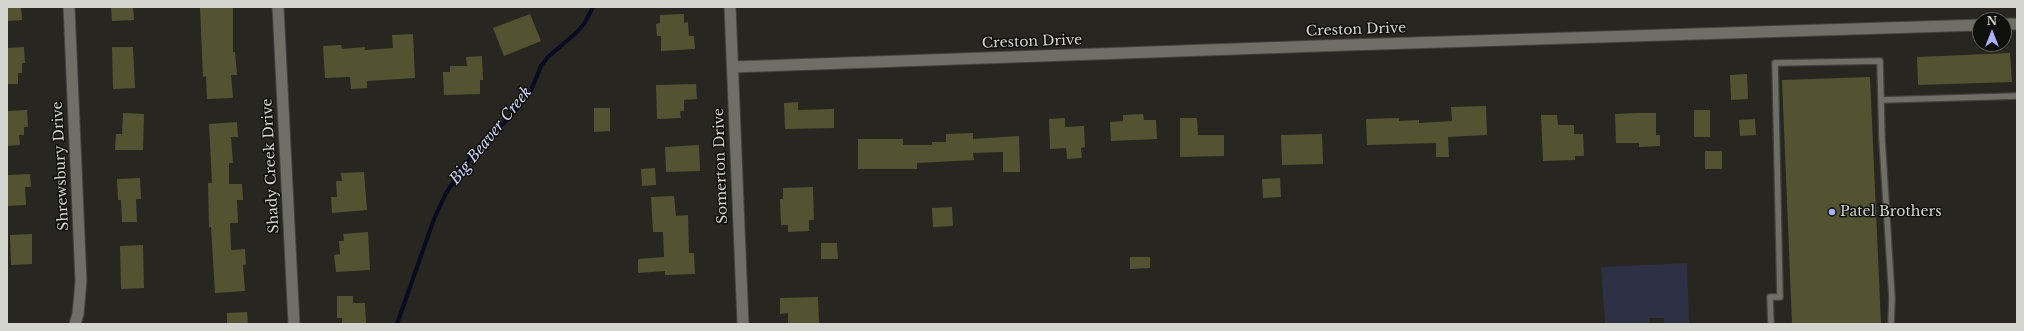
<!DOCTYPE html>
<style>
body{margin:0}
#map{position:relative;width:2024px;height:331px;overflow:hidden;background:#272620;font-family:"Libre Baskerville",serif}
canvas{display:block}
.frame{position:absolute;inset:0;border:8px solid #d5d5d0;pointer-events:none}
.north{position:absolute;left:1972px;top:12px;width:40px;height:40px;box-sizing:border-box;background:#0f0f0c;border:1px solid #5e5e5a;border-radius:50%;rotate:0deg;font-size:11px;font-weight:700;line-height:16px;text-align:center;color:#d5d5d0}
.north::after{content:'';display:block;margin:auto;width:14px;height:18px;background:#a9b0fc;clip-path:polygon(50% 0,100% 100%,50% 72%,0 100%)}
</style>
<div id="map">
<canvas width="2024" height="331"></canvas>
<div class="frame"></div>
<div class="north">N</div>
</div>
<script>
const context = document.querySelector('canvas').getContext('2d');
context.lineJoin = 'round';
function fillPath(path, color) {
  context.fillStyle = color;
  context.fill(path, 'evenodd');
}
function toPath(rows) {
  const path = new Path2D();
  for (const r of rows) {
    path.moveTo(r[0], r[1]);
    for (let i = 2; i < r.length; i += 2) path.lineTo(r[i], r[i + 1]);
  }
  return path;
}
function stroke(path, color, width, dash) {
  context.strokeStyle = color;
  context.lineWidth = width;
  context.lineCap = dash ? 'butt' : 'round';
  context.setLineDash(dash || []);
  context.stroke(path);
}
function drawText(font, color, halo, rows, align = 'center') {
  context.font = font + ' "Libre Baskerville",serif';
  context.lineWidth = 3;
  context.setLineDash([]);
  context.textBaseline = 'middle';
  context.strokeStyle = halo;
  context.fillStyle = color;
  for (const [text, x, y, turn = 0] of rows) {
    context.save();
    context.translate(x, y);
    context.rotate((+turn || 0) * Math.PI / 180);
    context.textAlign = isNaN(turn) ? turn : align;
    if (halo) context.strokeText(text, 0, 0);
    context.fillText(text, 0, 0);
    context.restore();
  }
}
fillPath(toPath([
 [1687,263,1689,324,1664,324,1664,318,1649,318,1650,324,1605,324,1601,267]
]), '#2e3045');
stroke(toPath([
 [397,324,434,219,446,193,473,154,508,119,527,97,532,88,541,66,548,57,576,33,584,24,593,7]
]), '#0a0a23', 4);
fillPath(toPath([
 [7,7,21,7,22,20,7,21],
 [111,7,133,7,134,20,112,21],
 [200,7,233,7,233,52,235,52,237,75,231,75,233,98,207,99,206,76,203,77],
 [530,14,541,41,504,56,493,28],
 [684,14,684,23,688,22,689,36,694,36,695,49,661,51,661,36,657,36,656,24,660,23,660,15],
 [413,34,415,78,367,81,367,88,351,89,350,77,325,78,323,46,341,45,342,49,365,47,365,50,393,48,392,35],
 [24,47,25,63,22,63,22,73,18,73,18,84,7,84,7,48],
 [112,47,133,47,135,88,113,89],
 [2010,53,2012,82,1918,85,1917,57],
 [482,56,483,80,480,80,480,94,444,95,443,72,450,72,450,66,467,66,466,57],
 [1747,74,1748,99,1731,100,1730,75],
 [1870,77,1881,324,1792,324,1782,80],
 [696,84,697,99,684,100,684,111,680,111,681,118,657,119,656,85],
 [798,102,798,110,834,109,834,128,785,129,784,103],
 [1486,106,1487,135,1448,137,1449,157,1436,157,1436,143,1367,145,1366,119,1399,118,1399,121,1419,120,1419,123,1452,121,1451,107],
 [594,108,610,108,610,131,594,132],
 [27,110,28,127,24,127,24,135,19,135,20,145,7,146,7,111],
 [1694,110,1710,110,1710,137,1694,137],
 [123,113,144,114,143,150,115,150,116,134,122,134],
 [1638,113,1656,113,1656,135,1660,135,1660,146,1639,147,1639,143,1616,143,1615,114],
 [1143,114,1144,120,1156,120,1157,139,1111,141,1110,122,1123,121,1123,115],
 [1541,115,1557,115,1558,125,1574,125,1574,134,1583,134,1584,156,1575,156,1575,160,1543,161],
 [1065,118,1065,127,1084,126,1085,147,1081,148,1082,158,1067,159,1066,148,1050,149,1049,119],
 [1180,118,1197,118,1198,135,1224,135,1224,156,1180,157],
 [1755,119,1756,135,1740,136,1739,120],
 [237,122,238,137,231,137,233,163,229,163,229,184,242,184,243,200,237,200,238,223,230,223,231,250,245,249,246,264,243,265,245,291,215,293,211,227,209,227,208,183,212,183,209,124],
 [973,133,973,139,1019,136,1020,172,1003,172,1003,152,973,153,974,160,917,163,917,169,858,169,858,139,903,139,903,145,932,145,932,142,946,142,946,134],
 [1322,134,1323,164,1282,165,1281,135],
 [699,145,700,171,666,172,665,147],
 [1705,151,1722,151,1722,169,1705,169],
 [655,168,656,185,642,186,641,169],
 [364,172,367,210,332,213,331,197,337,197,336,181,342,181,341,173],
 [30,174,31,187,25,187,26,205,7,206,7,175],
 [140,178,141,199,136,199,137,222,122,222,121,200,118,200,117,179],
 [1280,178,1281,197,1263,198,1262,179],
 [813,187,814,220,809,220,809,231,788,232,788,225,781,225,780,199,783,199,783,188],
 [674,196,676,216,688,215,689,253,694,253,695,274,665,275,665,271,638,273,638,259,664,257,663,232,653,232,651,197],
 [952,207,953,226,933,227,932,208],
 [368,232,370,270,336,272,334,255,340,254,339,241,344,241,343,234],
 [32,234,32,264,11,265,10,235],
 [821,243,837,243,838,259,821,259],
 [143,245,144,288,121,289,120,246],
 [1130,257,1150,257,1150,268,1130,269],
 [337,296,353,296,353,303,365,303,366,324,342,324,342,318,337,318],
 [818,297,819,324,788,324,788,313,780,314,780,298],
 [247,312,248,324,227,324,227,313]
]), '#545331');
const service = toPath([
 [1881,100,2017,96],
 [1771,324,1770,297,1780,297,1775,63,1880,61,1882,139,1892,298,1891,324]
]);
const minor = toPath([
 [69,7,81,281,78,314,75,324],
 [278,7,294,324],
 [730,7,743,324],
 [2004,24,2017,24],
 [733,67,1347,45,1980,25]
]);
stroke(service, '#43423d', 8);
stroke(minor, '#43423d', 13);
stroke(service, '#6f6f68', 5.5);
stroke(minor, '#6f6f68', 11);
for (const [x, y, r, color] of [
 [1832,212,4,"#a9b0fc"]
]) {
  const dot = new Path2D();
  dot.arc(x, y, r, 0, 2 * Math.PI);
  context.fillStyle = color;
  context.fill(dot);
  stroke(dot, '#0f0f0c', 1.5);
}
drawText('14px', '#d5d5d0', '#0f0f0c', [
 ["Creston Drive",1356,30,-2],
 ["Creston Drive",1032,42,-2],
 ["Shrewsbury Drive",61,166,-93],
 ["Shady Creek Drive",271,166,-93],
 ["Somerton Drive",721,166,-92]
]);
drawText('14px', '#d5d5d0', '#0f0f0c', [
 ["Patel Brothers",1840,212]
], 'left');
drawText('italic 15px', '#cdd2f5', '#0f0f0c', [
 ["Big Beaver Creek",491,136,-51]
]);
</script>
